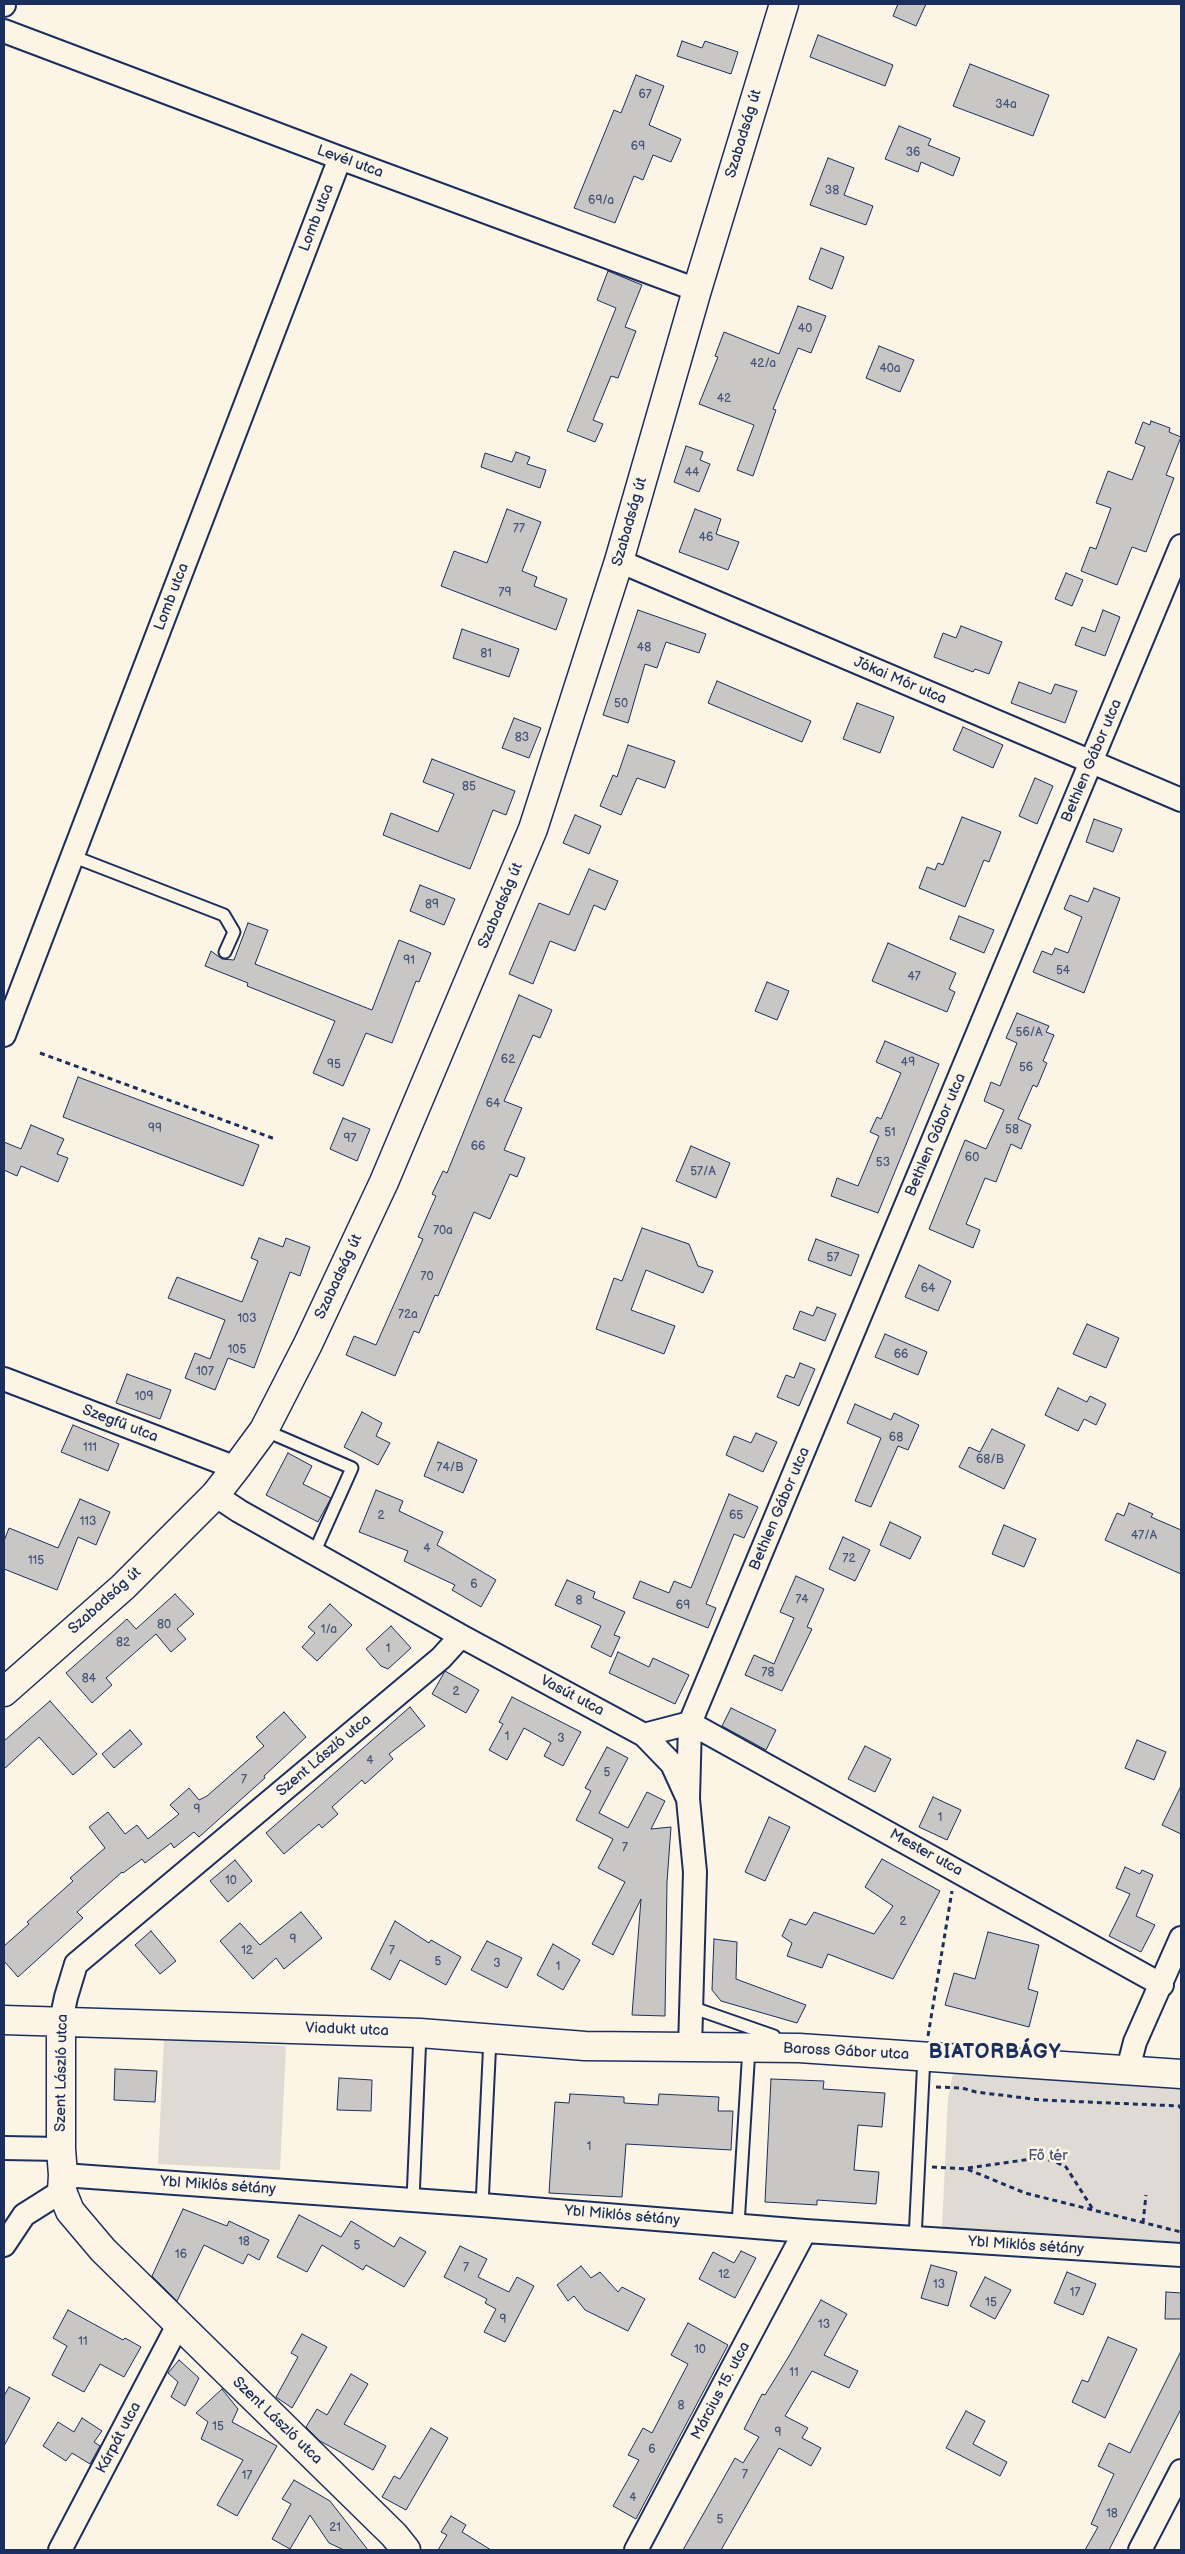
<!DOCTYPE html>
<meta charset="utf-8">
<style>
body{margin:0}
#map{position:relative;width:1185px;height:2554px;overflow:hidden;background:#fcf5e5;font-family:"Balsamiq Sans",sans-serif}
canvas{display:block}
.frame{position:absolute;inset:0;border:5px solid #1b2f5e;pointer-events:none}
</style>
<div id="map">
<canvas width="1185" height="2554"></canvas>
<div class="frame"></div>
</div>
<script>
const context = document.querySelector('canvas').getContext('2d');
context.lineJoin = 'round';
function fillPath(path, color) {
  context.fillStyle = color;
  context.fill(path, 'evenodd');
}
function toPath(rows) {
  const path = new Path2D();
  for (const r of rows) {
    path.moveTo(r[0], r[1]);
    for (let i = 2; i < r.length; i += 2) path.lineTo(r[i], r[i + 1]);
  }
  return path;
}
function stroke(path, color, width, dash) {
  context.strokeStyle = color;
  context.lineWidth = width;
  context.lineCap = dash ? 'butt' : 'round';
  context.setLineDash(dash || []);
  context.stroke(path);
}
function drawText(font, color, halo, rows, align = 'center') {
  context.font = font + ' "Balsamiq Sans",sans-serif';
  context.lineWidth = 5;
  context.setLineDash([]);
  context.textBaseline = 'middle';
  context.strokeStyle = halo;
  context.fillStyle = color;
  for (const [text, x, y, turn = 0] of rows) {
    context.save();
    context.translate(x, y);
    context.rotate((+turn || 0) * Math.PI / 180);
    context.textAlign = isNaN(turn) ? turn : align;
    if (halo) context.strokeText(text, 0, 0);
    context.fillText(text, 0, 0);
    context.restore();
  }
}
fillPath(toPath([
 [164,2039,286,2046,280,2170,158,2164],
 [953,2073,1181,2087,1181,2242,942,2228,948,2098]
]), '#dfdbd4');
const building = toPath([
 [898,4,926,4,916,26,893,16,898,4],
 [818,35,893,65,885,86,810,57,818,35],
 [682,41,702,48,705,41,738,52,731,74,677,56,682,41],
 [970,64,1049,95,1033,136,953,106,970,64],
 [636,75,664,86,649,125,681,139,671,162,653,155,643,180,634,176,615,223,574,208,614,110,621,113,636,75],
 [899,126,931,139,928,145,960,158,953,176,921,162,918,172,885,159,899,126],
 [828,158,854,168,844,195,873,206,866,225,810,205,828,158],
 [821,248,844,257,832,289,809,279,821,248],
 [608,271,642,285,625,327,636,331,618,378,611,376,593,420,603,424,595,442,567,431,616,308,597,300,608,271],
 [798,306,826,316,811,353,798,348,773,409,776,410,753,476,737,470,754,425,699,404,718,357,715,356,724,332,779,354,798,306],
 [879,346,914,360,900,392,866,378,879,346],
 [1151,421,1170,428,1169,432,1181,437,1166,475,1174,478,1146,552,1132,547,1117,585,1081,571,1090,547,1096,549,1111,508,1096,503,1108,471,1132,480,1145,447,1135,443,1143,422,1150,425,1151,421],
 [686,446,703,452,700,460,710,464,699,492,674,482,686,446],
 [516,452,530,457,527,464,546,470,540,488,481,467,485,453,512,462,516,452],
 [507,509,541,522,522,571,537,577,534,586,567,599,556,630,441,586,454,551,487,563,507,509],
 [695,509,721,519,716,534,739,542,728,570,679,552,695,509],
 [1066,573,1083,580,1072,606,1055,599,1066,573],
 [638,610,706,634,699,653,666,642,657,668,645,664,628,723,603,715,638,610],
 [1103,610,1120,617,1105,656,1075,645,1082,627,1095,632,1103,610],
 [961,626,1002,642,989,674,975,669,973,672,934,657,943,633,956,638,961,626],
 [462,629,519,649,509,677,453,658,462,629],
 [717,681,811,721,802,742,708,703,717,681],
 [1019,682,1051,694,1055,684,1077,691,1065,723,1011,703,1019,682],
 [857,703,894,717,880,753,843,739,857,703],
 [514,718,541,728,529,758,502,748,514,718],
 [963,727,1003,745,993,768,953,750,963,727],
 [628,745,675,761,665,788,637,778,621,815,600,806,613,775,617,777,628,745],
 [432,759,515,791,506,815,493,810,470,869,383,835,391,813,438,832,454,794,423,782,432,759],
 [1035,778,1053,786,1037,824,1019,816,1035,778],
 [575,815,601,826,589,854,563,843,575,815],
 [962,817,1001,832,989,862,984,860,965,907,919,888,927,867,935,870,938,863,943,865,962,817],
 [1094,819,1122,829,1113,852,1086,842,1094,819],
 [589,869,618,881,605,910,594,905,575,951,550,941,533,984,509,974,539,903,569,915,589,869],
 [420,885,455,899,444,925,410,911,420,885],
 [1094,888,1120,898,1084,993,1033,972,1042,951,1052,955,1055,948,1068,953,1082,917,1064,909,1070,895,1088,902,1094,888],
 [959,916,994,930,984,953,950,939,959,916],
 [248,923,268,930,255,964,372,1010,399,940,431,953,419,982,416,981,392,1043,366,1033,343,1086,313,1073,335,1021,247,986,248,983,205,966,211,951,222,959,234,960,248,923],
 [888,943,956,973,949,989,955,992,947,1012,872,981,888,943],
 [767,982,789,991,777,1020,755,1011,767,982],
 [519,995,552,1010,540,1038,533,1035,504,1101,522,1108,504,1150,525,1158,517,1177,510,1174,490,1219,474,1212,438,1296,435,1295,419,1333,414,1331,395,1376,346,1355,354,1336,376,1345,423,1239,418,1237,436,1196,432,1194,443,1171,447,1173,519,995],
 [1017,1013,1049,1026,1046,1032,1054,1035,1043,1061,1047,1063,1037,1087,1033,1085,1018,1119,1031,1125,1021,1149,1011,1144,996,1182,985,1178,966,1224,980,1230,973,1248,929,1229,965,1140,986,1149,1004,1110,984,1101,991,1082,1000,1086,1017,1043,1006,1038,1017,1013],
 [885,1041,939,1064,878,1213,831,1196,837,1178,858,1186,879,1136,870,1132,877,1117,881,1119,901,1073,876,1062,885,1041],
 [78,1077,259,1145,243,1186,63,1117,78,1077],
 [343,1118,370,1129,357,1161,330,1149,343,1118],
 [31,1125,64,1139,57,1154,68,1158,58,1182,21,1166,17,1176,4,1170,4,1142,21,1149,31,1125],
 [691,1146,730,1163,716,1198,676,1181,691,1146],
 [642,1228,689,1244,698,1266,713,1271,703,1293,646,1270,631,1310,675,1326,664,1354,596,1329,614,1278,622,1281,642,1228],
 [259,1238,283,1247,286,1238,310,1247,300,1276,290,1272,254,1368,228,1358,215,1390,185,1378,195,1353,210,1359,225,1320,168,1298,177,1277,242,1302,258,1261,251,1258,259,1238],
 [816,1239,859,1255,851,1276,808,1260,816,1239],
 [919,1265,951,1281,938,1311,905,1297,919,1265],
 [817,1307,836,1314,825,1341,793,1329,800,1311,813,1316,817,1307],
 [1087,1324,1119,1338,1106,1368,1073,1354,1087,1324],
 [885,1334,927,1352,918,1375,875,1357,885,1334],
 [800,1363,815,1369,799,1406,777,1397,786,1375,794,1378,800,1363],
 [127,1374,171,1390,160,1419,116,1403,127,1374],
 [1058,1388,1087,1402,1090,1396,1106,1404,1096,1425,1084,1419,1078,1431,1045,1415,1058,1388],
 [855,1404,891,1420,894,1413,919,1425,908,1450,898,1446,871,1507,855,1501,881,1438,847,1423,855,1404],
 [362,1412,382,1423,376,1436,390,1443,378,1465,344,1447,362,1412],
 [73,1425,119,1444,108,1471,61,1452,73,1425],
 [992,1429,1025,1445,1004,1489,959,1467,969,1447,980,1452,992,1429],
 [756,1433,777,1442,763,1472,726,1455,734,1436,751,1443,756,1433],
 [438,1442,477,1460,463,1493,424,1476,438,1442],
 [288,1453,312,1466,303,1484,331,1498,318,1522,266,1495,288,1453],
 [376,1490,403,1501,399,1511,443,1532,437,1545,496,1580,481,1607,452,1590,455,1585,404,1561,408,1551,359,1532,376,1490],
 [729,1494,758,1507,744,1538,734,1534,706,1604,716,1608,708,1628,633,1598,640,1581,669,1593,674,1581,691,1588,729,1494],
 [80,1499,110,1512,96,1545,78,1537,57,1590,4,1569,4,1541,9,1528,58,1548,80,1499],
 [1129,1503,1153,1514,1151,1517,1181,1530,1181,1574,1105,1540,1117,1513,1124,1516,1129,1503],
 [890,1522,921,1537,910,1559,880,1545,890,1522],
 [1004,1525,1036,1539,1024,1567,992,1554,1004,1525],
 [843,1537,870,1550,855,1581,829,1569,843,1537],
 [796,1576,824,1589,807,1627,812,1629,782,1691,745,1675,754,1655,774,1664,794,1618,780,1612,796,1576],
 [567,1580,595,1592,593,1598,625,1612,614,1635,620,1637,611,1657,591,1647,601,1626,555,1605,567,1580],
 [175,1594,194,1614,177,1629,186,1639,171,1652,156,1634,106,1678,112,1685,92,1703,66,1673,127,1619,136,1629,175,1594],
 [330,1604,352,1625,317,1661,302,1647,315,1633,308,1627,330,1604],
 [391,1626,411,1648,388,1669,381,1666,366,1649,391,1626],
 [618,1652,649,1667,653,1658,689,1675,675,1704,609,1673,618,1652],
 [445,1671,479,1690,466,1713,432,1694,445,1671],
 [512,1697,581,1732,563,1766,544,1756,551,1743,524,1728,507,1760,489,1750,503,1724,499,1722,512,1697],
 [50,1701,97,1754,73,1775,39,1737,4,1769,4,1741,50,1701],
 [410,1707,425,1726,389,1754,393,1759,365,1784,362,1780,332,1807,338,1814,322,1828,319,1824,284,1854,266,1833,410,1707],
 [731,1708,776,1730,766,1750,722,1726,731,1708],
 [284,1712,306,1737,264,1776,265,1778,199,1837,194,1832,174,1848,171,1843,145,1863,142,1859,123,1873,122,1872,77,1912,83,1918,18,1977,4,1961,4,1946,29,1924,27,1922,73,1881,70,1878,105,1848,89,1827,108,1812,125,1834,137,1825,148,1839,179,1814,170,1805,189,1788,199,1800,207,1796,264,1746,256,1737,284,1712],
 [130,1730,142,1744,114,1768,102,1754,130,1730],
 [1137,1740,1166,1752,1154,1780,1125,1768,1137,1740],
 [865,1746,891,1759,875,1792,848,1779,865,1746],
 [607,1747,628,1758,599,1813,628,1828,647,1792,665,1801,651,1829,671,1827,667,1882,665,2016,632,2015,641,1899,613,1955,592,1944,625,1882,598,1868,613,1839,576,1820,591,1791,585,1788,607,1747],
 [1181,1786,1181,1834,1162,1825,1181,1786],
 [933,1797,961,1810,947,1840,919,1827,933,1797],
 [769,1817,790,1827,765,1881,745,1872,769,1817],
 [882,1859,940,1891,893,1979,828,1954,822,1968,787,1956,792,1943,782,1936,790,1919,806,1925,814,1912,874,1934,893,1906,865,1887,882,1859],
 [235,1860,252,1881,228,1902,210,1881,235,1860],
 [1125,1867,1140,1874,1142,1870,1153,1875,1136,1916,1155,1925,1141,1952,1109,1936,1130,1894,1116,1888,1125,1867],
 [301,1912,322,1938,284,1969,276,1958,253,1979,220,1941,240,1923,260,1945,301,1912],
 [395,1921,429,1943,431,1940,461,1957,446,1985,400,1960,390,1980,371,1969,395,1921],
 [151,1931,176,1961,160,1974,135,1945,151,1931],
 [988,1932,1039,1945,1028,1989,1038,1992,1029,2027,945,2005,954,1973,975,1979,988,1932],
 [714,1939,737,1942,736,1979,806,2005,797,2023,721,2001,712,1990,714,1939],
 [487,1941,522,1958,507,1988,471,1970,487,1941],
 [553,1944,580,1960,563,1990,537,1975,553,1944],
 [115,2069,157,2071,155,2102,114,2100,115,2069],
 [339,2078,372,2080,371,2111,337,2110,339,2078],
 [771,2079,824,2081,823,2089,885,2093,882,2127,858,2125,854,2170,879,2172,876,2204,817,2200,817,2205,765,2202,771,2079],
 [570,2094,624,2097,624,2103,658,2105,659,2094,719,2097,718,2111,733,2111,731,2150,626,2144,622,2197,549,2193,555,2102,569,2103,570,2094],
 [183,2209,227,2226,229,2221,269,2240,259,2260,248,2254,243,2264,204,2245,177,2301,152,2276,183,2209],
 [299,2215,341,2237,351,2221,394,2247,400,2237,426,2252,404,2287,366,2265,363,2270,322,2245,307,2272,277,2257,299,2215],
 [460,2246,487,2259,478,2277,509,2292,517,2277,534,2286,505,2342,484,2332,496,2309,485,2303,487,2299,444,2277,460,2246],
 [741,2251,756,2258,735,2298,699,2279,713,2252,734,2263,741,2251],
 [931,2265,957,2272,948,2306,921,2298,931,2265],
 [581,2266,591,2278,600,2272,618,2292,622,2287,645,2299,628,2331,585,2310,574,2296,568,2301,557,2285,581,2266],
 [1067,2272,1096,2284,1083,2315,1054,2303,1067,2272],
 [985,2277,1011,2290,995,2319,970,2306,985,2277],
 [1166,2292,1181,2293,1181,2319,1165,2319,1166,2292],
 [821,2300,847,2314,824,2355,858,2371,849,2388,812,2371,785,2416,808,2428,802,2438,821,2448,811,2466,779,2448,721,2550,683,2550,735,2458,743,2463,759,2437,744,2429,762,2394,765,2395,789,2356,821,2300],
 [68,2310,123,2340,125,2338,141,2347,124,2377,100,2364,84,2392,52,2375,67,2346,53,2338,68,2310],
 [688,2323,728,2345,636,2519,613,2506,639,2460,628,2455,643,2428,652,2433,688,2364,671,2355,688,2323],
 [302,2334,327,2347,292,2408,276,2397,298,2357,291,2353,302,2334],
 [1108,2337,1137,2349,1105,2418,1072,2402,1082,2380,1088,2382,1108,2337],
 [1181,2351,1181,2409,1109,2550,1085,2550,1098,2527,1091,2524,1114,2474,1098,2466,1109,2443,1130,2453,1181,2351],
 [179,2360,199,2378,185,2406,171,2397,178,2382,168,2373,179,2360],
 [351,2374,368,2384,344,2424,386,2446,373,2470,320,2441,306,2427,317,2409,327,2415,351,2374],
 [9,2387,30,2398,4,2446,4,2396,9,2387],
 [222,2389,238,2409,232,2422,277,2446,237,2516,217,2505,243,2460,201,2439,208,2422,196,2413,222,2389],
 [966,2411,985,2421,973,2444,1007,2462,1000,2476,946,2448,966,2411],
 [82,2418,102,2431,94,2442,100,2446,90,2464,72,2453,66,2461,43,2446,58,2422,74,2432,82,2418],
 [431,2428,448,2438,406,2510,382,2497,394,2476,400,2479,431,2428],
 [294,2480,330,2501,368,2550,344,2550,329,2543,310,2515,290,2549,272,2539,291,2504,282,2499,294,2480],
 [451,2516,466,2525,462,2532,491,2550,438,2550,447,2535,441,2532,451,2516]
]);
fillPath(building, '#c8c7c6');
stroke(building, '#1b2f5e', 1);
const lane = toPath([
 [72,856,224,915,234,932,225,952],
 [264,1430,352,1468,314,1553],
 [691,2007,774,2036,772,2044],
 [413,2200,420,2033],
 [482,2205,490,2038],
 [738,2225,749,2048],
 [915,2239,924,2056]
]);
const street = toPath([
 [4,5,4,4],
 [4,31,340,158,697,290],
 [619,561,1181,800],
 [4,1035,340,158],
 [4,1379,236,1468],
 [215,1495,239,1511,461,1636,644,1735,672,1764,688,1799,695,1872,690,2048],
 [690,1723,1162,1985],
 [644,1735,690,1723],
 [688,1799,690,1723,1181,546],
 [61,2021,66,1997,76,1964,441,1658,461,1636],
 [1128,2069,1135,2042,1181,1938],
 [4,2148,61,2149],
 [63,2175,482,2205,805,2231,1181,2255],
 [4,2245,24,2215,62,2191],
 [60,2550,178,2325],
 [636,2550,805,2231],
 [1140,2550,1181,2471]
]);
const secondary = toPath([
 [4,1692,123,1587,215,1495,236,1468,264,1430,308,1344,384,1182,533,829,619,561,697,290,784,4],
 [4,2020,420,2033,585,2046,799,2048,1181,2074],
 [61,2021,61,2149,63,2175,62,2191,70,2211,103,2250,394,2535,406,2550]
]);
stroke(lane, '#1b2f5e', 15);
stroke(street, '#1b2f5e', 26);
stroke(secondary, '#1b2f5e', 31);
stroke(toPath([
 [40,1053,275,1139],
 [928,2036,952,1891],
 [936,2087,962,2088,976,2092,1041,2100,1180,2106,1181,2111],
 [932,2167,967,2169,1025,2193,1181,2232],
 [968,2168,1038,2158,1054,2161,1066,2167,1094,2211],
 [1143,2223,1146,2195]
]), '#1b2f5e', 3, [5, 4]);
stroke(lane, '#fcf5e5', 11);
stroke(street, '#fcf5e5', 22);
stroke(secondary, '#fcf5e5', 28);
drawText('12px', '#465578', null, [
 ["67",645,95],
 ["34a",1006,105],
 ["69",638,147],
 ["36",913,153],
 ["38",832,191],
 ["69/a",601,201],
 ["40",805,329],
 ["42/a",763,364],
 ["40a",890,369],
 ["42",724,399],
 ["44",692,473],
 ["77",519,529],
 ["46",706,538],
 ["79",505,593],
 ["48",644,648],
 ["81",486,654],
 ["50",621,704],
 ["83",522,738],
 ["85",469,787],
 ["89",432,905],
 ["91",409,961],
 ["54",1063,971],
 ["47",914,977],
 ["56/A",1029,1033],
 ["62",508,1060],
 ["49",908,1063],
 ["95",334,1065],
 ["56",1026,1068],
 ["64",493,1104],
 ["99",155,1129],
 ["58",1012,1130],
 ["51",890,1133],
 ["97",350,1139],
 ["66",478,1147],
 ["60",972,1158],
 ["53",883,1163],
 ["57/A",703,1172],
 ["70a",443,1231],
 ["57",833,1258],
 ["70",427,1277],
 ["64",928,1289],
 ["72a",408,1315],
 ["103",247,1319],
 ["105",237,1350],
 ["66",901,1355],
 ["107",205,1372],
 ["109",144,1397],
 ["68",896,1438],
 ["111",90,1448],
 ["68/B",990,1460],
 ["74/B",450,1468],
 ["2",381,1516],
 ["65",736,1516],
 ["113",88,1522],
 ["47/A",1144,1536],
 ["4",427,1549],
 ["72",849,1559],
 ["115",36,1561],
 ["6",474,1585],
 ["74",802,1600],
 ["8",579,1601],
 ["69",683,1606],
 ["80",164,1625],
 ["1/a",329,1630],
 ["82",123,1643],
 ["1",388,1649],
 ["78",768,1673],
 ["84",89,1679],
 ["2",456,1692],
 ["1",507,1737],
 ["3",561,1739],
 ["4",370,1761],
 ["5",607,1773],
 ["7",244,1780],
 ["9",197,1810],
 ["1",940,1818],
 ["7",625,1848],
 ["10",231,1881],
 ["2",903,1922],
 ["9",293,1940],
 ["12",247,1951],
 ["7",392,1951],
 ["5",438,1962],
 ["3",497,1964],
 ["1",558,1967],
 ["1",589,2147],
 ["18",244,2242],
 ["5",357,2246],
 ["16",181,2255],
 ["7",466,2268],
 ["12",724,2275],
 ["13",939,2285],
 ["17",1075,2293],
 ["15",991,2303],
 ["9",503,2320],
 ["13",824,2325],
 ["11",83,2342],
 ["10",700,2350],
 ["11",794,2373],
 ["8",681,2406],
 ["15",218,2427],
 ["9",778,2433],
 ["6",652,2450],
 ["7",745,2475],
 ["17",247,2476],
 ["4",633,2498],
 ["18",1112,2514],
 ["5",720,2520],
 ["21",335,2528]
]);
drawText('15px', '#1b2f5e', '#fcf5e5', [
 ["Szabadság út",744,134,-73],
 ["Levél utca",350,162,20],
 ["Lomb utca",317,218,-69],
 ["Szabadság út",630,522,-74],
 ["Lomb utca",172,597,-69],
 ["Jókai Mór utca",900,681,23],
 ["Bethlen Gábor utca",1092,761,-67],
 ["Szabadság út",501,906,-67],
 ["Bethlen Gábor utca",936,1135,-67],
 ["Szabadság út",339,1277,-65],
 ["Szegfű utca",120,1424,21],
 ["Bethlen Gábor utca",780,1509,-67],
 ["Szabadság út",105,1601,-42],
 ["Vasút utca",572,1696,28],
 ["Szent László utca",324,1756,-40],
 ["Mester utca",926,1853,29],
 ["Viadukt utca",347,2030,2],
 ["Baross Gábor utca",846,2052,3],
 ["Szent László utca",62,2073,-89],
 ["Ybl Miklós sétány",218,2186,4],
 ["Ybl Miklós sétány",622,2216,5],
 ["Ybl Miklós sétány",1026,2246,4],
 ["Március 15. utca",721,2391,-62],
 ["Szent László utca",277,2421,44],
 ["Kárpát utca",119,2438,-62]
]);
drawText('15px', '#425176', '#fcf5e5', [
 ["Fő tér",1048,2156]
]);
context.letterSpacing = '1px';
drawText('bold 20px', '#1b2f5e', '#fcf5e5', [
 ["BIATORBÁGY",995,2053]
]);
context.letterSpacing = '0px';
</script>
